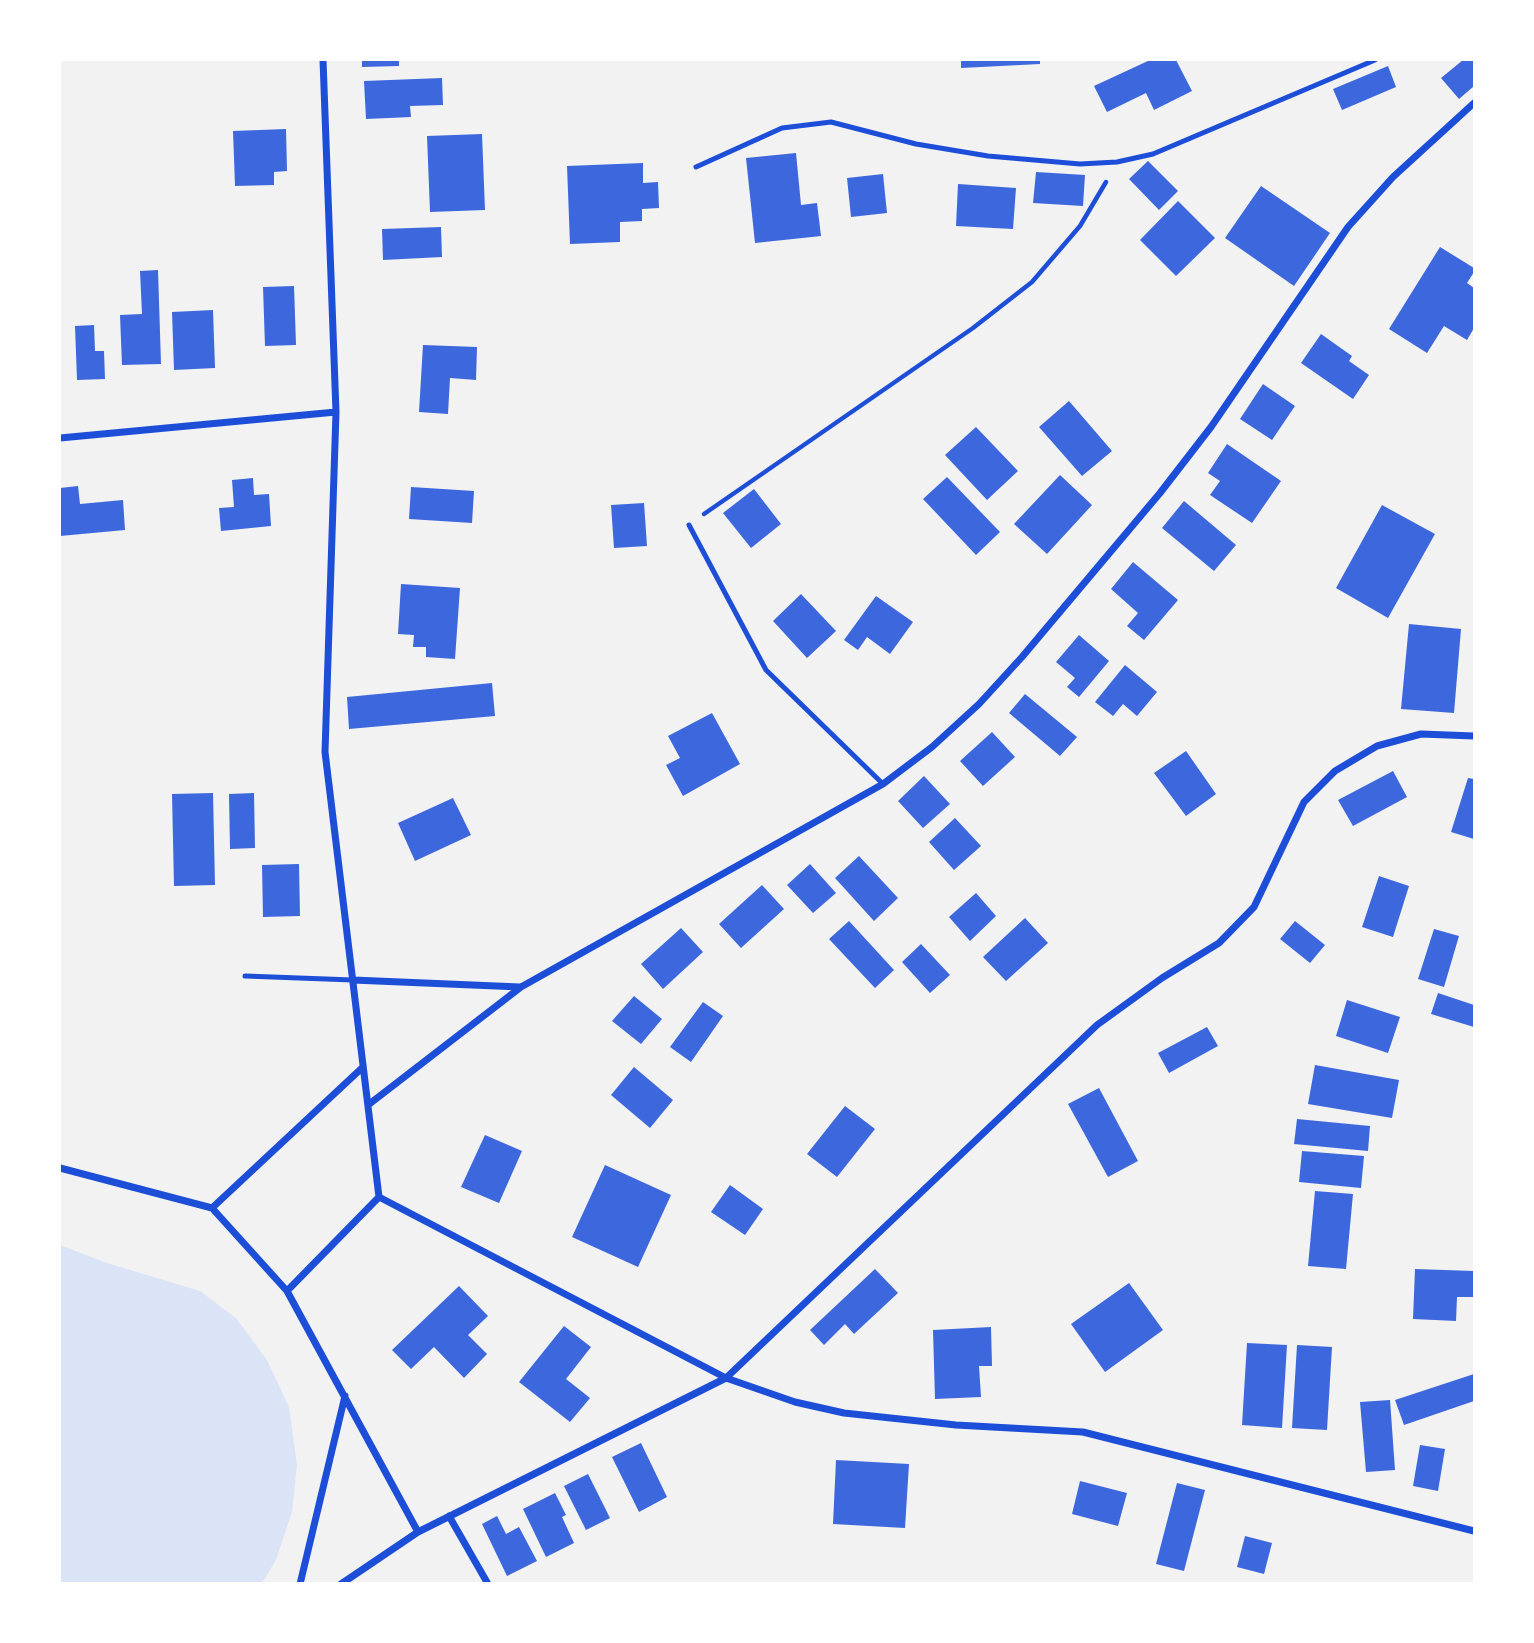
<!DOCTYPE html>
<style>
body{margin:0}
#map{position:relative;width:1534px;height:1643px;overflow:hidden;background:#f2f2f2;font-family:Mulish,sans-serif}
canvas{display:block}
.frame{position:absolute;inset:0;border:61px solid #fff;pointer-events:none}
</style>
<div id="map">
<canvas width="1534" height="1643"></canvas>
<div class="frame"></div>
</div>
<script>
const context = document.querySelector('canvas').getContext('2d');
context.lineJoin = 'round';
function fillPath(path, color) {
  context.fillStyle = color;
  context.fill(path, 'evenodd');
}
function toPath(rows) {
  const path = new Path2D();
  for (const r of rows) {
    path.moveTo(r[0], r[1]);
    for (let i = 2; i < r.length; i += 2) path.lineTo(r[i], r[i + 1]);
  }
  return path;
}
function stroke(path, color, width, dash) {
  context.strokeStyle = color;
  context.lineWidth = width;
  context.lineCap = dash ? 'butt' : 'round';
  context.setLineDash(dash || []);
  context.stroke(path);
}
fillPath(toPath([
 [60,1245,107,1263,200,1291,236,1318,267,1360,289,1407,297,1465,292,1512,276,1560,262,1583,60,1583]
]), '#dbe4f7');
fillPath(toPath([
 [362,60,399,60,399,66,362,67],
 [961,60,1040,60,1040,64,961,68],
 [1150,60,1176,60,1192,91,1154,110,1146,93,1107,112,1094,86],
 [1463,60,1474,60,1474,86,1459,99,1441,78],
 [1388,66,1396,87,1342,110,1333,89],
 [442,78,443,105,410,106,411,117,366,119,364,81],
 [286,129,287,171,274,172,274,185,235,186,233,131],
 [482,134,485,210,430,212,427,136],
 [796,153,801,205,817,203,821,236,755,243,746,158],
 [1148,161,1178,191,1159,210,1129,179],
 [643,163,643,183,658,182,659,208,642,209,642,221,620,222,620,242,570,244,567,166],
 [1036,172,1085,175,1083,206,1033,203],
 [883,174,887,213,851,217,847,178],
 [958,184,1016,188,1013,229,956,226],
 [1261,186,1330,233,1294,286,1225,238],
 [1178,201,1215,238,1176,276,1140,240],
 [441,227,442,257,383,260,382,229],
 [1440,247,1474,268,1474,272,1467,283,1474,288,1474,328,1467,340,1444,326,1427,353,1389,329],
 [158,270,161,364,122,365,120,315,142,314,140,271],
 [294,286,296,345,265,346,263,287],
 [213,310,215,368,174,370,172,312],
 [94,325,95,351,104,351,105,379,77,380,75,326],
 [1321,334,1352,356,1349,361,1369,375,1353,399,1301,363],
 [423,345,477,347,476,380,450,378,448,414,419,412],
 [1263,384,1295,406,1272,440,1240,419],
 [1069,401,1112,451,1082,476,1039,427],
 [976,427,1018,471,987,500,945,455],
 [1227,444,1281,481,1252,523,1210,495,1220,481,1208,473],
 [1060,475,1092,505,1047,554,1014,524],
 [947,477,1000,532,976,555,923,499],
 [253,478,254,495,269,494,271,526,221,531,219,508,234,507,232,480],
 [78,486,80,504,123,500,125,530,60,536,60,488],
 [411,487,474,491,472,523,409,519],
 [754,489,781,524,751,548,723,513],
 [1184,501,1236,545,1214,571,1162,528],
 [644,503,647,546,614,548,611,505],
 [1382,505,1435,534,1388,618,1336,588],
 [1133,562,1178,600,1144,640,1127,626,1138,613,1111,589],
 [401,584,460,588,455,659,426,657,426,647,413,647,414,635,398,634],
 [801,594,836,631,807,658,773,621],
 [876,596,913,622,890,654,867,637,858,650,844,640],
 [1409,624,1461,629,1454,713,1401,709],
 [1079,635,1109,661,1079,697,1067,687,1075,678,1056,662],
 [1125,665,1157,692,1137,716,1123,704,1113,716,1095,702],
 [492,683,495,716,349,729,347,697],
 [1025,694,1077,737,1060,756,1009,713],
 [712,713,740,764,683,796,666,765,680,758,668,736],
 [992,732,1015,757,983,786,960,761],
 [1186,751,1216,794,1186,816,1154,773],
 [1393,771,1407,797,1353,826,1338,800],
 [924,776,950,804,923,828,898,801],
 [1468,778,1474,779,1474,839,1451,832],
 [213,793,215,885,174,886,172,794],
 [254,793,255,848,230,849,229,794],
 [453,798,471,835,415,861,398,823],
 [955,818,981,846,954,870,929,842],
 [859,856,898,898,874,921,835,878],
 [299,864,300,916,263,917,262,865],
 [810,864,836,893,813,913,787,885],
 [1379,876,1409,886,1393,937,1362,927],
 [762,885,784,909,741,948,719,924],
 [976,893,996,916,970,941,949,917],
 [1025,918,1048,943,1006,981,983,957],
 [849,921,894,970,875,988,829,939],
 [1295,921,1325,945,1310,963,1280,939],
 [681,928,703,952,663,989,641,964],
 [1434,929,1459,936,1444,987,1418,979],
 [921,944,950,975,930,993,902,962],
 [1438,993,1474,1005,1474,1027,1431,1014],
 [634,996,662,1019,641,1044,612,1021],
 [1347,1000,1400,1017,1388,1053,1336,1036],
 [703,1002,723,1016,691,1062,670,1047],
 [1207,1027,1218,1046,1169,1073,1158,1053],
 [1315,1065,1399,1080,1392,1118,1308,1104],
 [634,1067,673,1100,650,1128,611,1095],
 [1099,1088,1138,1161,1108,1177,1068,1104],
 [845,1106,875,1129,837,1177,807,1154],
 [1297,1119,1370,1126,1368,1151,1294,1144],
 [485,1135,522,1151,499,1203,461,1187],
 [1302,1151,1364,1156,1361,1188,1299,1182],
 [605,1165,671,1195,638,1267,572,1237],
 [730,1185,763,1209,745,1235,711,1212],
 [1315,1191,1353,1194,1346,1269,1308,1266],
 [875,1269,898,1293,854,1334,845,1324,824,1345,810,1330],
 [1415,1269,1474,1271,1474,1297,1457,1297,1456,1321,1413,1319],
 [1129,1283,1163,1330,1105,1372,1071,1324],
 [459,1286,488,1316,468,1335,487,1354,464,1378,434,1347,411,1369,392,1350],
 [564,1326,591,1347,566,1379,590,1398,570,1422,519,1382],
 [991,1327,992,1366,979,1366,981,1397,935,1399,933,1330],
 [1247,1343,1287,1345,1282,1428,1242,1425],
 [1297,1345,1332,1347,1327,1430,1292,1428],
 [1474,1374,1474,1401,1404,1425,1395,1400],
 [1390,1400,1395,1470,1366,1472,1360,1402],
 [641,1443,667,1497,639,1512,612,1457],
 [1420,1445,1445,1449,1438,1491,1413,1486],
 [836,1460,909,1464,905,1528,833,1524],
 [588,1474,610,1518,586,1530,564,1486],
 [1080,1481,1127,1493,1118,1526,1072,1514],
 [1177,1483,1205,1490,1184,1571,1156,1564],
 [555,1493,566,1515,562,1517,574,1543,546,1557,523,1509],
 [497,1516,506,1534,519,1527,537,1561,507,1576,482,1524],
 [1245,1536,1272,1543,1264,1574,1237,1567]
]), '#3d67dc');
stroke(toPath([
 [704,514,973,328,1032,282,1080,226,1106,182]
]), '#1d4ed8', 4.5);
stroke(toPath([
 [696,167,782,128,831,122,916,144,988,156,1080,164,1117,162,1153,154,1375,60],
 [689,525,766,670,883,784],
 [245,976,353,980]
]), '#1d4ed8', 5);
stroke(toPath([
 [323,60,336,412,325,752,379,1197],
 [60,438,336,412],
 [353,980,520,987],
 [368,1105,521,987,883,784,932,747,979,704,1022,657,1160,493,1211,427,1348,227,1393,177,1474,103],
 [60,1168,212,1208,287,1291,418,1532],
 [379,1197,726,1378,795,1402,844,1413,956,1425,1083,1432,1474,1531],
 [212,1208,363,1067],
 [287,1291,379,1197],
 [449,1516,488,1584],
 [300,1584,345,1396],
 [341,1584,418,1532,726,1378,1097,1025,1162,978,1219,943,1254,907,1304,802,1335,771,1377,746,1421,734,1474,736]
]), '#1d4ed8', 7);
</script>
